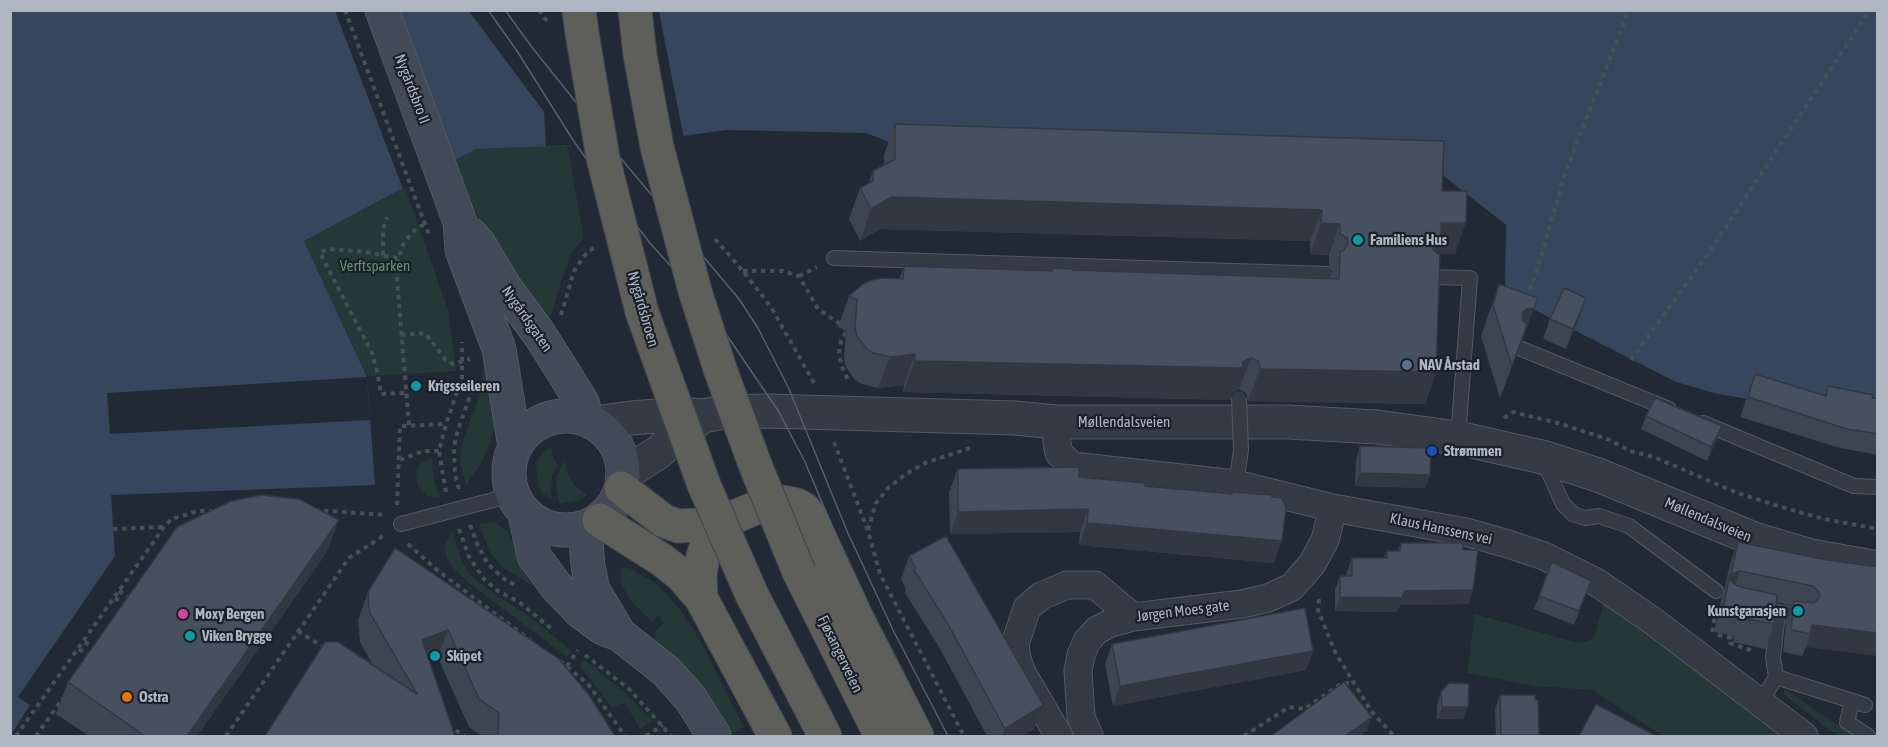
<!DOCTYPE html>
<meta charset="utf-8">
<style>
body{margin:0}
#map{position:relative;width:1888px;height:747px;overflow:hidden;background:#212934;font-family:"Asap Condensed",sans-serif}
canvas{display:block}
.frame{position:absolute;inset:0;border:12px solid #aeb6c2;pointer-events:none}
</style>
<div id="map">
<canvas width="1888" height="747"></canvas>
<div class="frame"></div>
</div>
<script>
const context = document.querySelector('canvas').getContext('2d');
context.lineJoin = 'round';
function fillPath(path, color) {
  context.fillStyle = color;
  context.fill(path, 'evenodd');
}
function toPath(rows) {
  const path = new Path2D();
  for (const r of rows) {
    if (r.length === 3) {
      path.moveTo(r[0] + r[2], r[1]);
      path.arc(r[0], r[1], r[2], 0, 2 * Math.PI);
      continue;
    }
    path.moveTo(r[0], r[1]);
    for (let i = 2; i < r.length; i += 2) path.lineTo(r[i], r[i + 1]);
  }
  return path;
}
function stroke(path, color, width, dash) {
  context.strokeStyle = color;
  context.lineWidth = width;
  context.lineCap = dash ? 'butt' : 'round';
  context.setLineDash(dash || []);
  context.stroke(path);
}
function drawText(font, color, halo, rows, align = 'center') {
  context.font = font + ' "Asap Condensed",sans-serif';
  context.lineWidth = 4.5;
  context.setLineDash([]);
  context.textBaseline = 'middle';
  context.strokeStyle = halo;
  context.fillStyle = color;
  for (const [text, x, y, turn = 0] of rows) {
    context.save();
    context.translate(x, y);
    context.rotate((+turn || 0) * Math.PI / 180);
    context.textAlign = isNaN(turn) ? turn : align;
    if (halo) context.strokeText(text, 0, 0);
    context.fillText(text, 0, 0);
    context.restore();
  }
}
fillPath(toPath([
 [567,145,584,238,570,254,550,318,543,324,494,252,469,197,455,160,476,149],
 [405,187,448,310,456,371,367,376,304,241],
 [493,363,496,421,494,432,482,462,466,485,460,463,462,443,479,397,484,365],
 [551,446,554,460,558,465,552,475,551,499,544,494,538,486,536,464,542,454],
 [432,457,433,477,440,498,427,496,417,485,416,471,420,464],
 [563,463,566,463,567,473,574,485,587,495,580,500,560,504,556,488,557,476],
 [494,522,508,531,519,562,531,585,503,568,490,553,479,524],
 [452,531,462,562,471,576,497,596,525,613,572,651,567,657,470,584,454,569,446,556,445,546],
 [622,567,632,569,657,584,679,608,696,633,744,727,732,734,686,670,655,640,656,630,665,623,658,616,652,622,630,600,623,587,621,576],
 [1604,601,1790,736,1663,736,1592,690,1536,686,1467,673,1475,614,1578,643,1594,639],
 [585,660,624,692,652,720,640,729,625,703,611,707,590,678,579,666],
 [1785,689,1827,718,1855,736,1840,736,1829,730,1783,694]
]), '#263737');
fillPath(toPath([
 [11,11,1877,11,1877,420,1718,394,1676,382,1505,295,1506,225,1439,172,894,144,866,133,726,130,633,143,476,149,304,241,367,377,375,485,111,495,115,556,18,697,30,705,11,735]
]), '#37465c');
fillPath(toPath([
 [335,11,397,11,455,160,403,189],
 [469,11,659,11,684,139,634,146,573,148,572,145,546,146,544,112],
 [367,377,370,420,110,434,107,393]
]), '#212934');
const service = toPath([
 [834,258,1328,274],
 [1429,277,1470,278,1458,438],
 [1519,348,1669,409],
 [1703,423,1854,486,1878,487],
 [1544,462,1563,504,1573,514,1585,518,1599,516,1629,526,1716,591],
 [1236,484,1241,450],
 [401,524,512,495],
 [1759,608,1803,617],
 [1776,677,1773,658,1778,612],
 [1852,701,1847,722,1868,736],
 [1760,704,1776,677,1865,705]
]);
const minor = toPath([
 [1056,422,1057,443,1059,453,1072,466,1236,484,1333,508,1466,532,1508,544,1544,556,1596,582,1653,621,1804,736],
 [1059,736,1022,673,1017,659,1015,644,1027,608,1041,596,1067,585,1095,585,1133,617],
 [1089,736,1081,717,1078,671,1081,655,1087,641,1097,630,1111,623,1133,617,1242,604,1268,598,1292,587,1312,564,1325,540,1333,508]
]);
const tertiary = toPath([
 [595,423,631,418,680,414,703,416,724,412,768,411,1015,418,1056,422,1288,422,1377,427,1458,438,1542,457,1598,475,1754,539,1811,556,1878,568],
 [623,475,659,452,672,439,703,416]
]);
const secondary = toPath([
 [382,10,460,222,462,250,499,349,515,447],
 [470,234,479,244,506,289,540,335,582,402,587,420],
 [566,473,57],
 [525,514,534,556,556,586,581,612,603,628,619,634,666,671,691,699,714,736],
 [585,527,588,566,593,590,618,632]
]);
const trunk = toPath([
 [579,10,582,33],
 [621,488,664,521,678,526,718,524,753,509,782,502,797,505,804,509,809,515,857,618,917,736],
 [599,520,662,560,681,575,701,598,775,736],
 [799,572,881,736],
 [752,595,825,736],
 [701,598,700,575,703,556,708,542,718,524]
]);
stroke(service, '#515963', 16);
stroke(minor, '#515963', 29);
stroke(tertiary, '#515963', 35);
stroke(secondary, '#515963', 35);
stroke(trunk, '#3e4650', 35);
stroke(toPath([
 [345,10,429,235],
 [539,10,549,24],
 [715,239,743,271,771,307,814,383],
 [383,255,383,229,387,217],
 [397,258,366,252,327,249,320,253,372,353,377,371,381,394,406,393],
 [743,271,783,271,799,276,818,309,848,329,841,340,839,353,841,365,849,382],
 [799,276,817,267],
 [1526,298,1537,271,1565,173,1629,10],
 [561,315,574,271,585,255,596,246],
 [401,335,425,333,445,359,453,364,470,359],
 [1631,360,1708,254,1870,10],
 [1504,418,1513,412,1561,424,1610,440,1630,451,1654,457,1735,492,1778,506,1824,519,1878,529],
 [409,425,396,267,404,242,417,228,425,224],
 [834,442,868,531,880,574,964,736],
 [400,460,423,451,439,451],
 [459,489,455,475,454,449,456,436,473,387],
 [446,492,439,451,446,424,462,378,462,342],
 [397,505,400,426,446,424],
 [315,510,385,515],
 [470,525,478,546,488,564,503,578,517,586],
 [113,529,163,527],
 [459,529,469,557,484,579,498,591,519,602,553,630],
 [868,530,876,503,889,487,906,474,925,463,970,448],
 [408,544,437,570,534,643],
 [119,591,131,599],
 [115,598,127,606],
 [1319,599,1318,610,1335,652,1371,711,1394,736],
 [298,631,325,648],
 [1712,632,1716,610],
 [1718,635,1731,638,1730,643,1753,651],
 [85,642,96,649],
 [79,649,91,657],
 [585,655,629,689,671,736],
 [560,661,588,684,625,736],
 [567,666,578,650],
 [448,726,465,736],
 [16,736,164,527,171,519,185,515,197,511,214,511],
 [36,736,63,698],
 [226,736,349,558,386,534],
 [646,736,663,725],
 [1244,736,1289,707,1304,709,1341,684,1353,683]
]), '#425255', 4, [4.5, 4.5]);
stroke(service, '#343b45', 14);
stroke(minor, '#343b45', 27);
stroke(tertiary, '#343b45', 33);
stroke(secondary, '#424a58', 33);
stroke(trunk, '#5e5e5b', 33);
stroke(toPath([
 [488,10,517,51,573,140,604,184,650,243,709,309,779,412,805,462,858,588,897,668,933,736],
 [505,10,531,46,623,161,739,299,758,328,789,389,847,531,893,630,948,736]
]), '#565f6c', 1.5);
const serviceBridge = toPath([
 [1239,398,1241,450]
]);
const trunkBridge = toPath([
 [635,10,640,55,657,147,695,291,720,369,756,467,799,572],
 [582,33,603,158,642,312,704,485,752,595]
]);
stroke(serviceBridge, '#515963', 16, []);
stroke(trunkBridge, '#3e4650', 35, []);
stroke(serviceBridge, '#343b45', 14);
stroke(trunkBridge, '#5e5e5b', 33);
fillPath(toPath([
 [895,124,1442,191,1455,254,1439,254,1436,372,1425,404,1248,401,1246,393,1239,389,1233,393,1230,400,903,392,904,385,878,388,862,384,855,380,846,367,844,359,846,331,838,327,849,296,899,279,904,266,1052,271,1053,268,1073,270,1330,278,1334,268,1329,265,1329,255,1310,254,1310,241,880,229,860,241,849,219,860,188,868,184,873,171,884,164,884,155],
 [1499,284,1522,340,1500,398,1481,336],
 [1586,298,1579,318,1566,349,1543,339,1550,319],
 [1755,374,1824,396,1828,386,1878,399,1878,455,1840,448,1740,417],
 [1646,416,1717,439,1707,461,1641,429],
 [1360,446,1430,475,1425,488,1355,486,1356,460],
 [958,469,1079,477,1145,486,1232,494,1274,563,1079,545,1080,532,950,534,949,492],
 [1738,542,1827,560,1878,567,1806,647,1802,656,1783,652,1786,623,1792,606,1776,602,1774,624,1765,649,1733,642,1734,636,1714,632,1721,600,1724,591,1730,564],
 [1401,543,1463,550,1473,590,1468,604,1400,605,1397,612,1335,611,1335,590,1340,576,1347,576,1347,572,1352,558,1384,558,1387,551,1398,551],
 [395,548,615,736,482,736,469,727,438,658,429,661,455,736,373,665,360,642,358,620,368,592],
 [327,552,197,736,89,736,56,714,68,682],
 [909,556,1043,705,1034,729,1022,736,987,736,939,647,905,593,906,590,901,579],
 [1552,562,1591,581,1574,625,1534,609],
 [1112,644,1313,651,1306,670,1113,706,1105,664],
 [1441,692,1463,719,1437,719,1437,705],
 [1500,695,1538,736,1496,736,1495,709]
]), '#3d4551');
fillPath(toPath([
 [892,197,1322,210,1310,241,880,229,860,241,871,209],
 [1321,223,1340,224,1329,255,1310,254],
 [1441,223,1466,223,1455,254,1434,254,1432,245],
 [1538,298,1526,330,1500,398,1512,366,1522,314,1526,309],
 [1586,298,1579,318,1566,349,1573,329],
 [915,354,904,385,878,388,890,357],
 [1251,358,1239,389,1233,393,1230,400,903,392,915,361,1243,362],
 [1260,369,1436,372,1425,404,1248,401],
 [1722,426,1717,439,1707,461,1711,447],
 [1360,473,1430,475,1425,488,1355,486],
 [1088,509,1080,532,950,534,958,512],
 [339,520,327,552,197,736,187,736],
 [1087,523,1282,541,1274,563,1079,545],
 [1740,571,1732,593,1729,581,1731,574],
 [1473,590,1468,604,1400,605,1397,612,1335,611,1340,597,1405,591],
 [1812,625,1878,633,1878,656,1806,647,1810,634],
 [448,630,438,658,412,668,422,640],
 [1313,651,1306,670,1113,706,1120,686],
 [1043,705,1034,729,1022,736,1002,736,1005,729],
 [1442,707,1468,707,1463,719,1437,719],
 [1372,717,1367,731,1359,736,1345,736],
 [1501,735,1539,735,1538,736,1500,736]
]), '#323842');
const building = toPath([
 [895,124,1444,141,1442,191,1467,191,1466,223,1441,223,1441,237,1436,238,1432,245,1433,250,1440,255,1436,372,1260,369,1258,361,1251,358,1243,362,1242,368,915,361,915,354,890,357,873,353,867,349,857,336,855,328,857,300,849,296,863,284,872,280,882,278,903,279,904,266,1052,271,1053,268,1073,269,1073,270,1339,279,1340,252,1344,250,1348,243,1347,238,1340,234,1340,224,1321,223,1322,210,892,197,871,209,860,188,873,181,873,171,895,159,895,124],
 [1499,284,1538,298,1534,308,1526,309,1522,314,1523,321,1527,325,1512,366,1493,305,1499,284],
 [1564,288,1586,298,1573,329,1550,319,1564,288],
 [1755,374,1826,396,1828,386,1873,395,1872,398,1878,399,1878,434,1847,429,1748,397,1755,374],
 [1655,398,1722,426,1711,447,1646,416,1655,398],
 [1360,446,1431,448,1430,475,1360,473,1360,446],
 [1079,467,1079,477,1145,483,1145,486,1232,494,1232,492,1272,495,1272,497,1282,498,1286,508,1282,541,1087,523,1088,509,958,512,958,469,1079,467],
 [261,495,299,499,339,520,187,736,145,736,68,682,177,527,231,501,261,495],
 [946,536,1043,705,1005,729,948,624,914,570,916,568,909,556,946,536],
 [1738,542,1827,560,1878,567,1878,633,1812,625,1810,634,1791,630,1794,601,1814,603,1820,597,1819,592,1813,586,1740,571,1731,574,1738,542],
 [1401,543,1463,543,1463,550,1478,550,1473,590,1405,591,1402,598,1340,597,1340,576,1352,576,1352,558,1387,558,1387,551,1400,551,1401,543],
 [395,548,559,659,589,695,615,736,498,736,499,713,479,699,448,630,422,640,455,736,265,736,325,642,338,642,417,694,370,613,369,608,368,592,395,548],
 [1552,562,1591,581,1579,611,1539,596,1552,562],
 [1730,575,1731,581,1737,586,1777,595,1774,624,1742,618,1743,612,1723,608,1730,575],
 [1305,608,1313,651,1120,686,1112,644,1305,608],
 [1344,682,1372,717,1345,736,1271,736,1344,682],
 [1449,683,1469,684,1468,707,1442,707,1441,692,1449,683],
 [1500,695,1535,695,1535,700,1538,700,1539,735,1501,735,1500,695],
 [1596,704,1656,736,1579,736,1596,704]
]);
fillPath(building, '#47505e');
stroke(building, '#323842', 1.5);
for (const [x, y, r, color] of [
 [1358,240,6,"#0f9aa8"],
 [1407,365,6,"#5c6f8a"],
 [416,386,6,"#0f9aa8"],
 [1432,451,6,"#1a4fb4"],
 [1798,611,6,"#0f9aa8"],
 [183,614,6,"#d1479c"],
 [190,636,6,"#0f9aa8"],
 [435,656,6,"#0f9aa8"],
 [127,697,6,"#e8710a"]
]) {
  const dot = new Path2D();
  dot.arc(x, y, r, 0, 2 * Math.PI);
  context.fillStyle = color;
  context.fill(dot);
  stroke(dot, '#1a2029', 2);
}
drawText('15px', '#aeb6c2', '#1a2029', [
 ["Nygårdsbro II",412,89,69],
 ["Nygårdsbroen",643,309,74],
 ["Nygårdsgaten",527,319,55],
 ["Møllendalsveien",1124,422],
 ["Møllendalsveien",1708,520,23],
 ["Klaus Hanssens vei",1441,529,12],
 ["Jørgen Moes gate",1183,611,-7],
 ["Fjøsangerveien",840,654,64]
]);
drawText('bold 15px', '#aeb6c2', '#1a2029', [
 ["Familiens Hus",1370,240],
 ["NAV Årstad",1419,365],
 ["Krigsseileren",428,386],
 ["Strømmen",1444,451],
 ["Kunstgarasjen",1786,611,"right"],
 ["Moxy Bergen",195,614],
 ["Viken Brygge",202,636],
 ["Skipet",447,656],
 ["Ostra",139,697]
], 'left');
drawText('15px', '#689071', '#1a2029', [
 ["Verftsparken",375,266]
]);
</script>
